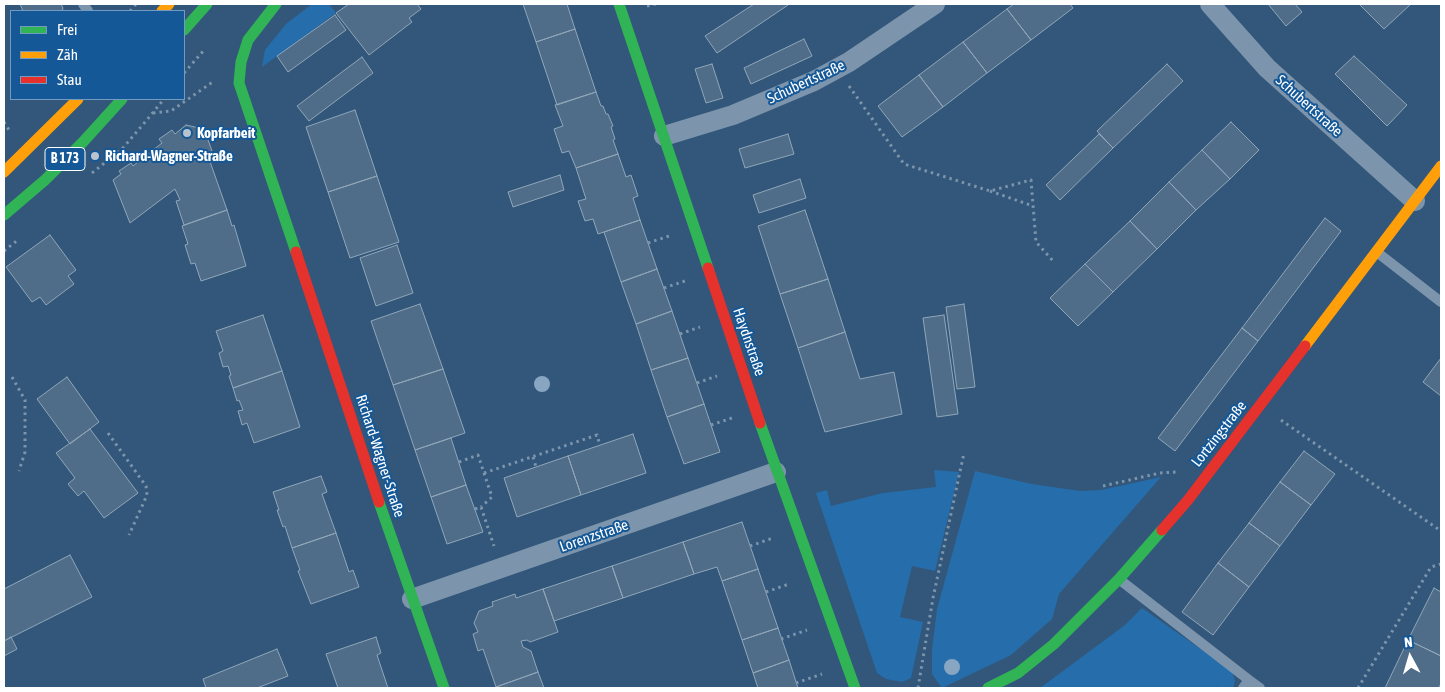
<!DOCTYPE html>
<meta charset="utf-8">
<style>
body{margin:0}
#map{position:relative;width:1445px;height:692px;overflow:hidden;background:#32577a;font-family:"Asap Condensed",sans-serif}
canvas{display:block}
.frame{position:absolute;inset:0;border:5px solid #fff;pointer-events:none}
.legend{position:absolute;left:10px;top:10px;width:175px;height:90px;box-sizing:border-box;background:#155897;border:1px solid #739bc1;margin:0;padding:6px 9px;list-style:none;font-size:15px;color:#fff}
.legend li{display:flex;align-items:center;gap:10px;height:25px}
.legend b{width:25px;border:1px solid #739bc1}
.north{position:absolute;left:1385px;top:632px;width:50px;height:50px;-webkit-text-stroke:4px #155897;paint-order:stroke;rotate:354deg;font-size:14px;font-weight:700;line-height:20px;text-align:center;color:#fff}
.north::after{content:'';display:block;margin:auto;width:18px;height:22px;background:#fff;clip-path:polygon(50% 0,100% 100%,50% 72%,0 100%)}
</style>
<div id="map">
<canvas width="1445" height="692"></canvas>
<div class="frame"></div>
<ul class="legend">
<li><b style="height:6px;background:#30b455"></b>Frei</li>
<li><b style="height:6px;background:#ff9f0a"></b>Zäh</li>
<li><b style="height:6px;background:#e5322d"></b>Stau</li>
</ul>
<div class="north">N</div>
</div>
<script>
const context = document.querySelector('canvas').getContext('2d');
context.lineJoin = 'round';
function fillPath(path, color) {
  context.fillStyle = color;
  context.fill(path, 'evenodd');
}
function toPath(rows) {
  const path = new Path2D();
  for (const r of rows) {
    path.moveTo(r[0], r[1]);
    for (let i = 2; i < r.length; i += 2) path.lineTo(r[i], r[i + 1]);
  }
  return path;
}
function stroke(path, color, width, dash) {
  context.strokeStyle = color;
  context.lineWidth = width;
  context.lineCap = dash ? 'butt' : 'round';
  context.setLineDash(dash || []);
  context.stroke(path);
}
function drawText(font, color, halo, rows, align = 'center') {
  context.font = font + ' "Asap Condensed",sans-serif';
  context.lineWidth = 4;
  context.setLineDash([]);
  context.textBaseline = 'middle';
  context.strokeStyle = halo;
  context.fillStyle = color;
  for (const [text, x, y, turn = 0] of rows) {
    context.save();
    context.translate(x, y);
    context.rotate((+turn || 0) * Math.PI / 180);
    context.textAlign = isNaN(turn) ? turn : align;
    if (halo) context.strokeText(text, 0, 0);
    context.fillText(text, 0, 0);
    context.restore();
  }
}
fillPath(toPath([
 [312,4,329,4,336,13,262,67,265,50,286,24],
 [934,470,959,472,935,571,912,566,900,617,923,622,911,678,902,682,886,679,877,673,816,493,827,490,831,506,883,493,936,487],
 [975,471,1032,484,1080,491,1101,490,1161,477,1059,594,1052,619,1011,655,942,688,932,674,932,650,937,609],
 [1142,608,1232,671,1235,681,1233,688,1221,688,1218,686,1216,688,1040,688,1125,625]
]), '#266dab');
const building = toPath([
 [20,4,61,4,63,8,62,11,23,11,20,4],
 [349,4,417,4,421,9,409,18,412,22,369,55,336,13,349,4],
 [523,4,567,4,575,29,536,42,523,4],
 [754,4,787,4,788,5,717,53,705,36,754,4],
 [1014,4,1070,4,1073,8,1031,40,1007,9,1014,4],
 [1268,4,1295,4,1302,12,1286,26,1268,4],
 [1359,4,1411,4,1384,29,1359,4],
 [1007,9,1031,40,987,73,963,42,1007,9],
 [335,15,346,30,288,72,277,56,335,15],
 [575,29,596,92,557,105,536,42,575,29],
 [804,39,812,56,751,84,744,68,804,39],
 [963,42,987,73,943,107,919,75,963,42],
 [1354,56,1407,105,1387,126,1335,74,1354,56],
 [362,57,373,73,309,121,297,106,362,57],
 [712,64,723,98,706,103,695,69,712,64],
 [1167,64,1183,81,1113,148,1097,131,1167,64],
 [919,75,943,107,902,137,878,106,919,75],
 [596,92,601,106,603,106,606,114,608,114,613,126,611,127,615,139,613,140,618,154,576,168,569,151,562,153,554,129,563,126,555,105,596,92],
 [355,110,377,176,328,192,306,127,355,110],
 [1231,122,1259,150,1230,179,1202,150,1231,122],
 [186,125,199,128,202,138,207,137,212,151,207,153,227,210,184,225,176,201,180,200,175,189,130,223,113,180,121,174,119,171,131,163,133,166,162,143,159,139,172,130,175,134,186,125],
 [788,134,794,154,745,168,739,149,788,134],
 [1099,134,1113,148,1060,200,1046,185,1099,134],
 [1202,150,1230,179,1196,210,1169,182,1202,150],
 [618,154,626,177,631,175,638,196,633,198,640,220,598,234,593,219,585,221,578,201,586,199,576,168,618,154],
 [560,175,564,190,513,207,508,192,560,175],
 [377,176,399,242,350,258,328,192,377,176],
 [800,179,806,198,759,213,753,195,800,179],
 [1169,182,1196,210,1157,249,1130,221,1169,182],
 [227,210,232,226,234,225,246,266,201,281,195,263,191,264,185,245,188,244,182,226,227,210],
 [805,210,828,279,780,294,758,226,805,210],
 [1325,218,1341,231,1258,341,1242,328,1325,218],
 [640,220,657,269,621,282,604,232,640,220],
 [1130,221,1157,249,1113,292,1085,264,1130,221],
 [50,235,76,270,68,276,74,284,46,305,40,297,32,302,6,267,50,235],
 [397,245,413,293,376,306,360,258,397,245],
 [1085,264,1113,292,1078,326,1050,298,1085,264],
 [657,269,672,311,636,324,621,282,657,269],
 [828,279,845,332,798,348,780,294,828,279],
 [420,304,443,369,393,385,371,321,420,304],
 [964,304,975,387,957,389,946,307,964,304],
 [672,311,688,358,651,370,636,324,672,311],
 [263,315,282,371,233,388,229,376,231,375,228,366,223,367,219,353,223,351,216,331,263,315],
 [944,315,958,414,937,417,923,318,944,315],
 [1242,328,1258,341,1175,451,1158,438,1242,328],
 [845,332,860,379,894,372,902,414,825,432,798,348,845,332],
 [688,358,704,404,667,417,651,370,688,358],
 [1441,358,1441,396,1423,382,1441,358],
 [443,369,465,433,415,450,393,385,443,369],
 [282,371,300,427,254,443,247,423,242,425,238,411,243,410,239,400,237,401,233,388,282,371],
 [67,377,99,422,70,444,37,399,67,377],
 [704,404,720,452,684,464,667,417,704,404],
 [90,429,138,493,104,518,84,491,78,496,68,484,75,478,56,453,90,429],
 [633,434,646,473,581,495,568,456,633,434],
 [451,438,466,485,431,497,415,450,451,438],
 [1304,451,1335,474,1311,505,1280,482,1304,451],
 [568,456,581,495,517,517,504,478,568,456],
 [321,476,327,492,322,494,336,533,292,548,285,526,283,527,277,510,279,510,273,492,321,476],
 [1280,482,1311,505,1280,546,1249,523,1280,482],
 [466,485,483,532,447,544,431,497,466,485],
 [742,522,758,569,722,581,717,567,694,574,683,542,742,522],
 [1249,523,1280,546,1249,587,1218,563,1249,523],
 [336,533,349,572,353,570,359,587,311,604,298,571,300,570,292,548,336,533],
 [683,542,694,574,623,598,612,566,683,542],
 [70,555,92,597,4,641,4,589,70,555],
 [1218,563,1249,587,1213,635,1182,612,1218,563],
 [612,566,623,598,554,621,543,589,612,566],
 [758,569,778,628,742,640,722,581,758,569],
 [1434,588,1441,592,1441,656,1408,640,1434,588],
 [543,589,558,632,530,642,527,640,521,641,523,647,531,651,538,672,496,687,483,649,478,651,473,634,478,632,474,623,479,611,493,606,492,602,515,594,516,598,543,589],
 [778,628,789,660,753,673,742,640,778,628],
 [11,637,17,649,4,656,4,641,11,637],
 [376,637,381,653,377,655,388,688,338,688,326,654,376,637],
 [1408,640,1441,656,1441,683,1439,688,1385,688,1408,640],
 [277,649,288,676,257,688,206,688,203,679,277,649],
 [789,660,798,688,758,688,753,673,789,660],
 [538,672,544,688,497,688,496,687,538,672]
]);
fillPath(building, '#4f6d88');
stroke(building, '#90a6b9', 1);
stroke(toPath([
 [647,6,656,4],
 [130,11,136,4],
 [184,73,205,49],
 [849,86,904,164,990,191,1031,180,1036,242,1054,262],
 [153,113,171,111,214,81],
 [4,122,9,130],
 [92,173,122,149,146,121,164,99],
 [990,191,1033,206],
 [648,243,669,236],
 [4,251,19,239],
 [664,288,685,281],
 [680,334,700,327],
 [12,377,25,400,25,452,19,471],
 [697,383,717,376],
 [1281,420,1441,531],
 [711,425,732,418],
 [108,433,146,486,147,495,129,535],
 [533,457,536,467],
 [459,462,478,455,492,497,481,507],
 [484,473,597,435,600,445],
 [1103,486,1160,473,1177,472],
 [475,509,481,507,494,546],
 [750,546,773,538],
 [766,592,789,584],
 [781,639,807,630],
 [796,683,822,674],
 [918,688,933,598,964,453],
 [1358,688,1431,567,1441,564]
]), '#7c94ac', 3, [2.5, 4]);
stroke(toPath([
 [83,4,88,11],
 [1378,253,1441,302],
 [1120,580,1249,680,1243,688],
 [1249,680,1260,688]
]), '#7c94ac', 10);
stroke(toPath([
 [1210,4,1267,68,1415,201],
 [664,136,733,115,814,81,849,62,935,4],
 [412,599,776,472]
]), '#7c94ac', 20);
stroke(toPath([
 [276,4,248,40,241,62,239,83,296,252],
 [619,4,708,268],
 [184,30,207,4],
 [4,215,45,180,83,142,122,99],
 [760,423,855,688],
 [379,502,444,688],
 [988,688,1018,673,1054,644,1119,579,1162,530]
]), '#30b455', 11);
stroke(toPath([
 [162,11,169,4],
 [4,172,78,99],
 [1305,346,1441,166]
]), '#ff9f0a', 11);
stroke(toPath([
 [296,252,379,502],
 [708,268,760,423],
 [1162,530,1188,500,1305,346]
]), '#e5322d', 11);
context.fillStyle = '#88a6c2';
for (const [x, y] of [
 [542,384],
 [952,667]
]) {
  context.beginPath();
  context.arc(x, y, 8, 0, 2 * Math.PI);
  context.fill();
}
for (const [x, y, r, color] of [
 [187,133,5,"#b7c4d0"],
 [95,156,5,"#b7c4d0"]
]) {
  const dot = new Path2D();
  dot.arc(x, y, r, 0, 2 * Math.PI);
  context.fillStyle = color;
  context.fill(dot);
  stroke(dot, '#155897', 2);
}
for (const [x, y, w] of [
 [65,159,40]
]) {
  const box = new Path2D();
  box.roundRect(x - w / 2, y - 11.5, w, 23, 4);
  context.fillStyle = '#155897';
  context.fill(box);
  stroke(box, '#fff', 1);
}
drawText('bold 14px', '#fff', null, [
 ["B 173",65,159]
]);
drawText('15px', '#fff', '#155897', [
 ["Schubertstraße",806,82,-25],
 ["Schubertstraße",1309,106,42],
 ["Haydnstraße",749,342,71],
 ["Lortzingstraße",1219,434,-52],
 ["Richard-Wagner-Straße",380,456,72],
 ["Lorenzstraße",594,536,-19]
]);
drawText('bold 15px', '#fff', '#155897', [
 ["Kopfarbeit",197,133],
 ["Richard-Wagner-Straße",105,156]
], 'left');
</script>
